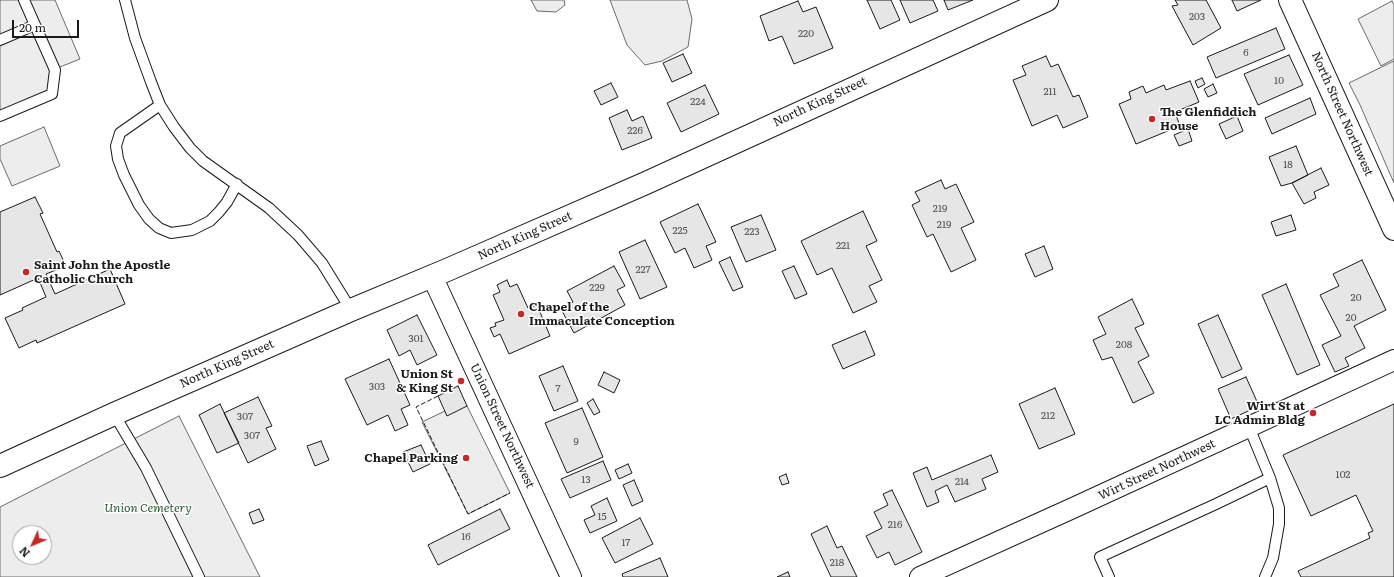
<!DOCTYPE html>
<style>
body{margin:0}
#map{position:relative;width:1394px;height:577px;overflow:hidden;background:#fff;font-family:Literata,serif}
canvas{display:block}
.north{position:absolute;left:12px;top:525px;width:40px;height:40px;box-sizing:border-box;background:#fff;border:1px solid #a3a3a3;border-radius:50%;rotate:226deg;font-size:11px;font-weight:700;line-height:16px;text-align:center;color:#1a1a1a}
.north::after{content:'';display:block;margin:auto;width:14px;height:18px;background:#c62828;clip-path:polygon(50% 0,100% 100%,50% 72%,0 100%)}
.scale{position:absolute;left:12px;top:20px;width:67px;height:18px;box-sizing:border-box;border:2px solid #1a1a1a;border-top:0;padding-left:5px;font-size:12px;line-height:14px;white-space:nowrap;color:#1a1a1a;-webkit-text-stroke:3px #fff;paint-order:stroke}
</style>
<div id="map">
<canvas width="1394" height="577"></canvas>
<div class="north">N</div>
<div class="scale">20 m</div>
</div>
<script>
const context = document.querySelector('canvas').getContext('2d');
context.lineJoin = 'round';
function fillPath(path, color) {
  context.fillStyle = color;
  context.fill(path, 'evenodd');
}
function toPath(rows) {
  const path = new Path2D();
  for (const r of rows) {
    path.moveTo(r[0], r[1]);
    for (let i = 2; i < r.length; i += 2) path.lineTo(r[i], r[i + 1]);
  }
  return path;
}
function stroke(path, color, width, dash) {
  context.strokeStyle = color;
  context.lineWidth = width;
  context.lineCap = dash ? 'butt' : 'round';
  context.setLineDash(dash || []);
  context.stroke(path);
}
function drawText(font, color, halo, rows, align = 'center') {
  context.font = font + ' Literata,serif';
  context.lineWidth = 3;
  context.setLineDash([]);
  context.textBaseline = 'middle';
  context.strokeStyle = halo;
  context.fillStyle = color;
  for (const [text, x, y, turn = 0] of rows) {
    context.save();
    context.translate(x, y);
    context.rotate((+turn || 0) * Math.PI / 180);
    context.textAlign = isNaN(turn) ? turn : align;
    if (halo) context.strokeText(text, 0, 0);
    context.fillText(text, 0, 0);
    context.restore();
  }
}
const built = toPath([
 [0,0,55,0,80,59,50,71,52,94,0,116,0,0],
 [531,0,564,0,565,5,556,12,537,11,531,0],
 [610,0,687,0,692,19,688,47,662,61,645,65,627,45,610,0],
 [1392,1,1394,5,1394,59,1381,66,1358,19,1392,1],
 [1394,61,1394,183,1360,105,1349,83,1394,61],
 [44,127,60,166,12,186,0,159,0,146,44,127],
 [467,406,510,493,468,514,422,422,445,411,467,406],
 [179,416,260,577,0,577,0,507,179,416],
 [20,533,44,533,44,557,20,557,20,533]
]);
fillPath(built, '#ededed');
stroke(built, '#6a6a6a', 1);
const building = toPath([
 [867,0,891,0,900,20,880,29,867,0],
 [900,0,933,0,938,11,910,23,900,0],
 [944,0,973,0,948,10,944,0],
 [1175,0,1206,0,1221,28,1193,45,1172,6,1178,5,1175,0],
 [1232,0,1261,0,1237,11,1232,0],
 [798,1,803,12,816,7,833,48,794,64,782,36,769,41,760,16,798,1],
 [1276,28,1285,49,1216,78,1207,57,1276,28],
 [683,54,692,73,672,82,663,63,683,54],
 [1289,55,1303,85,1258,105,1244,74,1289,55],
 [1046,56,1051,67,1058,64,1073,97,1079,95,1088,117,1063,128,1057,115,1032,126,1013,80,1026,75,1022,66,1046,56],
 [1202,78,1205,84,1198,88,1195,81,1202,78],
 [1190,81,1199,102,1175,112,1180,126,1136,144,1119,104,1131,99,1129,92,1143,86,1146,93,1164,85,1166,90,1190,81],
 [611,83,618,97,601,105,594,91,611,83],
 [1213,84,1217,93,1208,97,1204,89,1213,84],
 [705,85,719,114,681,132,667,103,705,85],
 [1310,98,1316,114,1272,134,1265,118,1310,98],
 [627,110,632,121,643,116,652,138,622,150,609,118,627,110],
 [1237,116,1243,131,1226,139,1219,124,1237,116],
 [1188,129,1192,141,1179,146,1174,135,1188,129],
 [1296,146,1308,175,1292,183,1281,186,1269,157,1296,146],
 [1321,168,1329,185,1314,192,1316,198,1304,204,1292,183,1321,168],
 [941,180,945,189,956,184,974,222,961,228,976,260,951,272,933,234,927,237,912,205,920,201,915,192,941,180],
 [35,197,43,213,40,214,57,252,59,251,66,266,46,274,55,294,110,269,125,304,37,343,36,340,19,348,5,318,23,310,22,308,46,297,38,278,0,295,0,212,35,197],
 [698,204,716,242,706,246,712,260,694,268,685,248,675,253,660,222,698,204],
 [863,211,877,241,866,246,882,280,869,286,877,302,853,313,832,268,817,275,801,241,863,211],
 [761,215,776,250,746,262,731,227,761,215],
 [1291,215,1296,230,1276,236,1271,222,1291,215],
 [645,240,667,287,640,299,619,252,645,240],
 [1044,246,1053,269,1035,277,1025,254,1044,246],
 [730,257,743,287,733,291,719,262,730,257],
 [1362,260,1386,310,1354,326,1365,348,1345,358,1349,366,1335,372,1322,345,1341,336,1320,295,1339,286,1333,274,1362,260],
 [614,266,625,286,617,290,625,305,574,333,561,309,573,302,567,291,614,266],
 [794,266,807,294,795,299,782,271,794,266],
 [507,280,510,287,517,284,528,308,537,305,550,336,509,354,500,334,494,337,490,328,496,326,495,323,504,320,493,295,500,292,497,285,507,280],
 [1286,284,1320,365,1297,375,1262,295,1286,284],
 [1132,299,1144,324,1135,328,1149,356,1138,362,1154,393,1133,403,1112,357,1102,360,1093,340,1106,334,1098,317,1132,299],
 [417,315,437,355,417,365,410,350,399,356,387,330,417,315],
 [1218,315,1242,369,1222,378,1198,324,1218,315],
 [865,331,875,355,843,369,832,345,865,331],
 [389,359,410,405,401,409,408,425,395,431,388,415,367,425,345,379,389,359],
 [563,366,578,401,554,411,539,376,563,366],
 [604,372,620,380,614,393,598,385,604,372],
 [1246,377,1259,406,1231,419,1218,389,1246,377],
 [458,386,467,406,447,416,438,396,458,386],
 [1055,388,1075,434,1039,449,1019,404,1055,388],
 [258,397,272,426,266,428,276,449,248,463,224,413,258,397],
 [593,399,600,412,594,415,587,403,593,399],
 [220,404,239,443,217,453,199,415,220,404],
 [1394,404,1394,577,1301,577,1298,571,1370,538,1368,533,1373,531,1356,495,1311,516,1283,455,1394,404],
 [582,408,603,457,567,473,545,423,582,408],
 [321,441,329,460,315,466,307,446,321,441],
 [421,445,430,464,413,472,403,452,421,445],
 [991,455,998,472,982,479,986,489,955,502,947,485,935,491,939,502,927,507,913,473,927,467,932,480,991,455],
 [603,461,611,480,570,498,561,479,603,461],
 [628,464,632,473,619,479,615,470,628,464],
 [786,474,789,483,782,485,779,477,786,474],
 [634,480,643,501,632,506,623,485,634,480],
 [892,490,922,552,895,565,889,552,877,558,866,536,882,528,874,512,888,505,883,494,892,490],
 [607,498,617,521,590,533,584,520,595,515,591,506,607,498],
 [259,509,264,520,253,524,249,513,259,509],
 [500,509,510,529,438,565,428,545,500,509],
 [640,518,653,544,615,563,602,538,640,518],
 [827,526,837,548,842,546,857,577,831,577,811,534,827,526],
 [660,558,668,577,623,577,622,574,660,558],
 [788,572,790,577,777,577,788,572]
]);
fillPath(building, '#e6e6e6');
stroke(building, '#1a1a1a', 1);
const service = toPath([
 [24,0,35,25],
 [125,0,135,38,151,82,160,105,174,127,190,148,203,161,269,208,298,235,322,263,351,310],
 [0,40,35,25,55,70,52,94,0,116],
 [160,105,120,133,116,146,118,159,124,175,139,205,149,219,159,228,171,233,192,230,210,221,219,212,227,202,237,184],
 [114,414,146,468,199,577],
 [1249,427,1270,478,1279,508,1279,524,1273,558,1265,577],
 [1109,577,1100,557,1216,504,1270,478]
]);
const minor = toPath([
 [432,276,571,577],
 [920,577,1073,508,1394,360]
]);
const tertiary = toPath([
 [1290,0,1394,229]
]);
const primary = toPath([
 [0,466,114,414,351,310,447,270,646,183,1047,0]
]);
stroke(service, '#1a1a1a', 12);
stroke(minor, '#1a1a1a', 22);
stroke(tertiary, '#1a1a1a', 24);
stroke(primary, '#1a1a1a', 24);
stroke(service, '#fff', 10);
stroke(minor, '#fff', 20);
stroke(tertiary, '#fff', 22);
stroke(primary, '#fff', 22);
stroke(toPath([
 [438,396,416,407,468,514,510,493]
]), '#1a1a1a', 1, [5, 2]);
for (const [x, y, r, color] of [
 [1152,119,4,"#c62828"],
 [26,272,4,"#c62828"],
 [521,314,4,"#c62828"],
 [461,381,4,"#c62828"],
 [1313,413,4,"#c62828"],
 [466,458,4,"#c62828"]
]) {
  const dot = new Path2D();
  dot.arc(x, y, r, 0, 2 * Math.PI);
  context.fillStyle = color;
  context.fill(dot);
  stroke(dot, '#fff', 1.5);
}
drawText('10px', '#4d4d4d', null, [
 ["203",1197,17],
 ["220",806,34],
 ["6",1246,53],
 ["10",1279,81],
 ["211",1050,92],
 ["224",698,102],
 ["226",635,131],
 ["18",1288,165],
 ["219",940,209],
 ["219",944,225],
 ["225",680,231],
 ["223",752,232],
 ["221",843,246],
 ["227",643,270],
 ["229",597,288],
 ["20",1356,298],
 ["20",1351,318],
 ["301",416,339],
 ["208",1124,345],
 ["303",377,387],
 ["7",558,389],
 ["212",1048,416],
 ["307",245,417],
 ["307",252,436],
 ["9",576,442],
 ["102",1343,475],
 ["13",586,480],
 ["214",962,482],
 ["15",602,517],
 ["216",895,525],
 ["16",466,537],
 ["17",626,543],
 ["218",837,563]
]);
drawText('12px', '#1a1a1a', '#fff', [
 ["North King Street",820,102,-25],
 ["North Street Northwest",1342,114,66],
 ["North King Street",525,236,-24],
 ["North King Street",227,364,-24],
 ["Union Street Northwest",502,426,65],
 ["Wirt Street Northwest",1157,470,-25]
]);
drawText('bold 12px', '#1a1a1a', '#fff', [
 ["The Glenfiddich",1160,112],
 ["House",1160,126],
 ["Saint John the Apostle",34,265],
 ["Catholic Church",34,279],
 ["Chapel of the",529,307],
 ["Immaculate Conception",529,321],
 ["Union St",453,374,"right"],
 ["& King St",453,388,"right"],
 ["Wirt St at",1305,406,"right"],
 ["LC Admin Bldg",1305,420,"right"],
 ["Chapel Parking",458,458,"right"]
], 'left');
drawText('italic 12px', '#2b5a34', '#fff', [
 ["Union Cemetery",148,508]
]);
</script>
